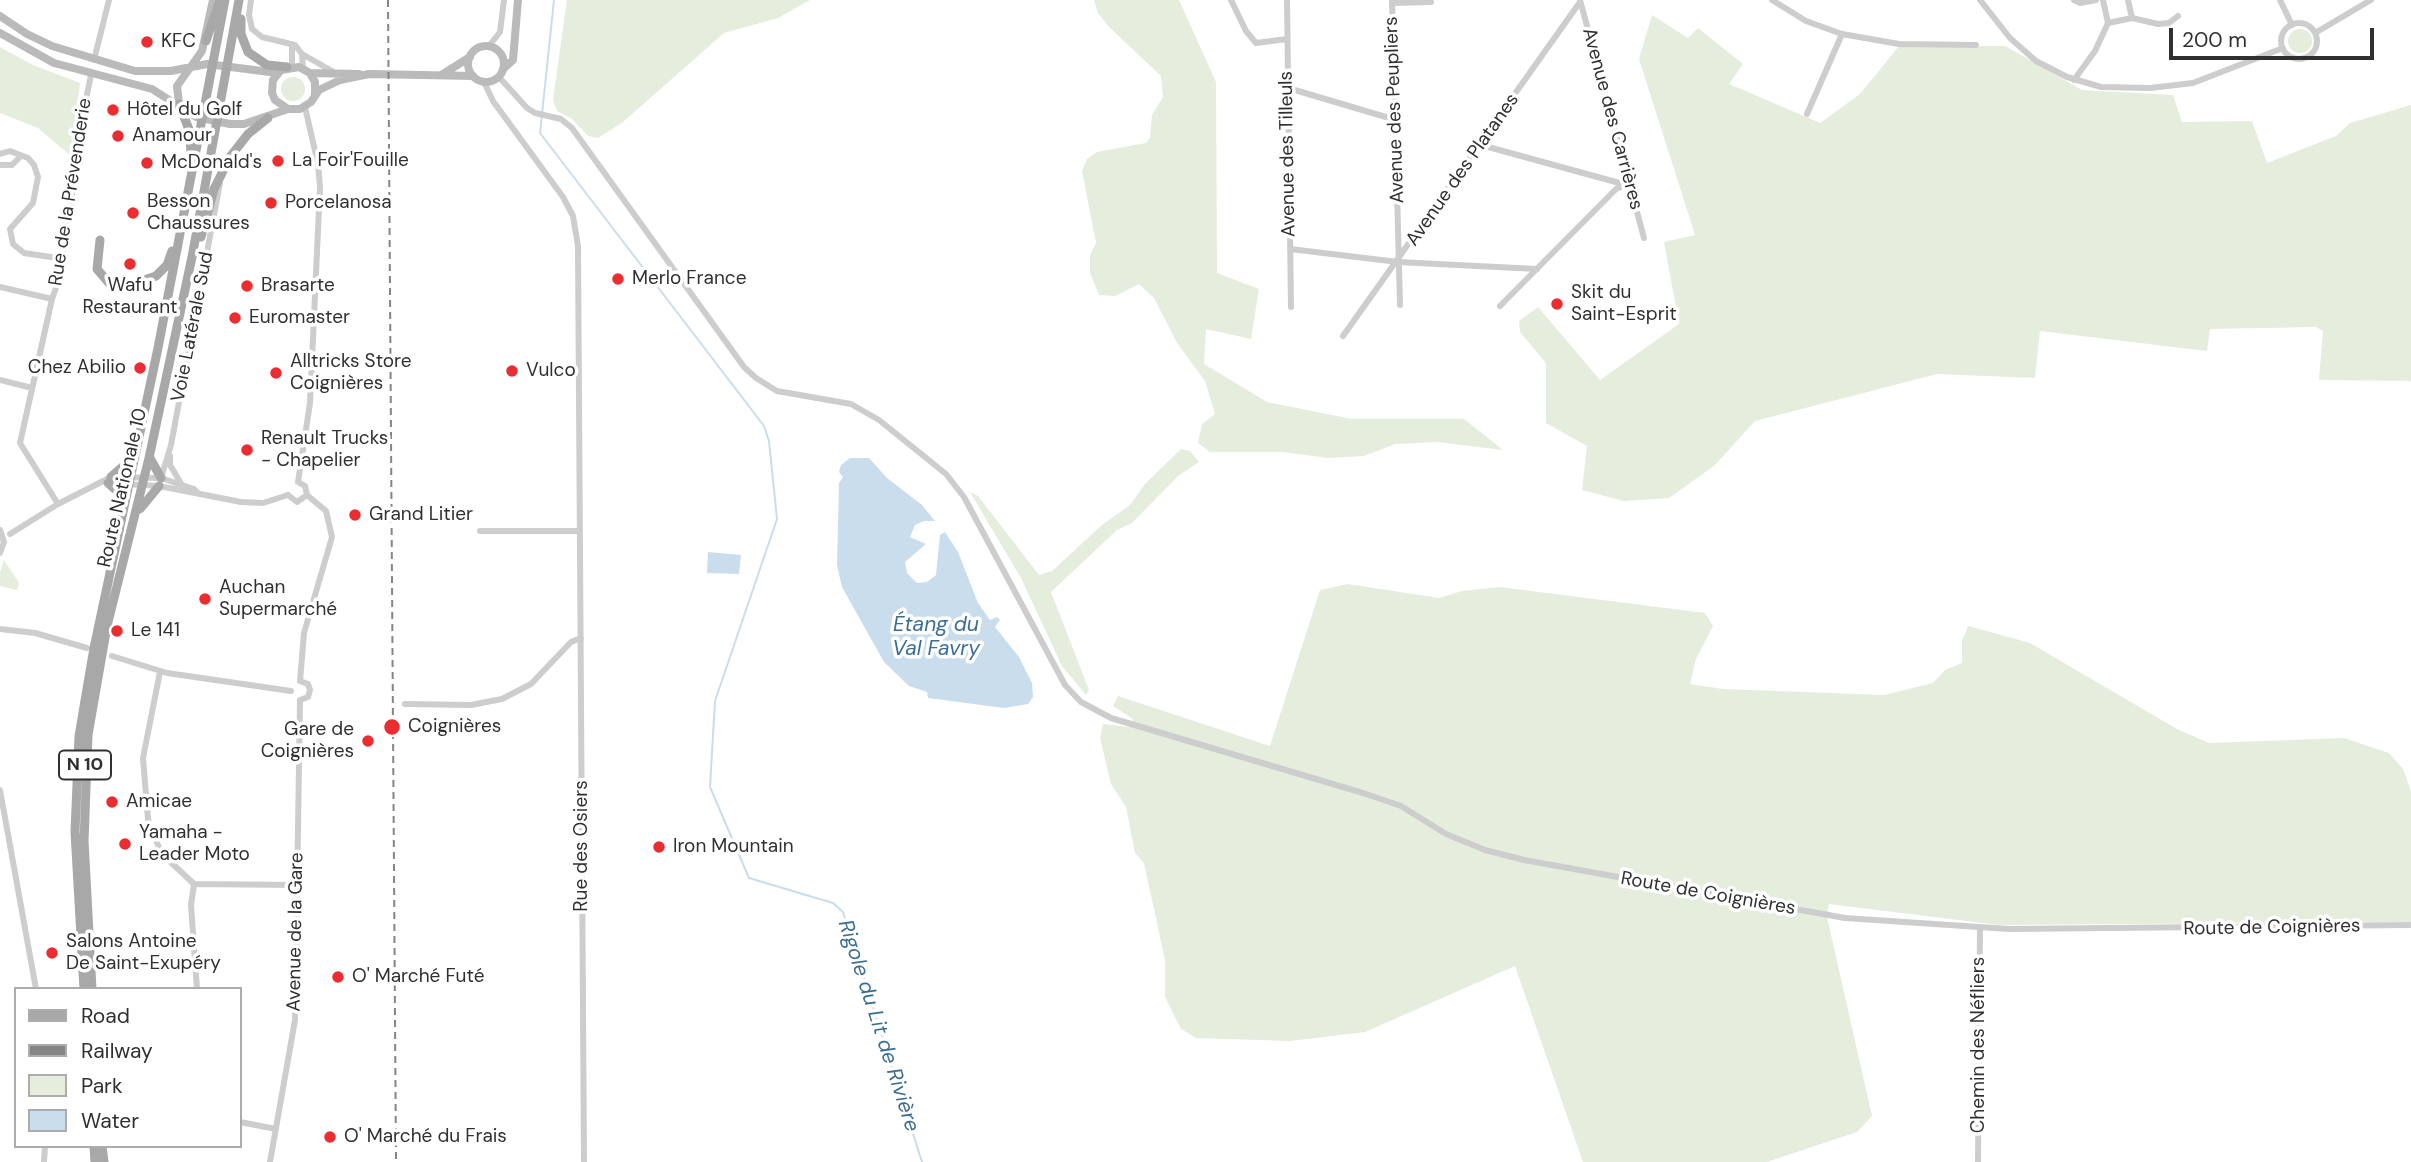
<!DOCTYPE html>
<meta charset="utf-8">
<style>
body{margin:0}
#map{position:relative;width:2411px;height:1162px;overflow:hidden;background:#fff;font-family:"DM Sans",sans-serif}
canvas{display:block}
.legend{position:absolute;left:14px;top:987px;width:228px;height:161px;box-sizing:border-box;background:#fff;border:2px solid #acacac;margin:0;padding:9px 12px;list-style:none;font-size:21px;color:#303030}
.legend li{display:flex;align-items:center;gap:14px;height:35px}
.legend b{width:35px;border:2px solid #acacac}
.scale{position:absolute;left:2169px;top:28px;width:205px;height:32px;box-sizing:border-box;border:4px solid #303030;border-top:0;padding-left:9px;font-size:21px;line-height:24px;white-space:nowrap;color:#303030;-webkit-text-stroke:5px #fff;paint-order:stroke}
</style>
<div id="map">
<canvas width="2411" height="1162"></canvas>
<ul class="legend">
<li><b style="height:9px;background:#a8a8a8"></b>Road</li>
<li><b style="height:9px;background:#858585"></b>Railway</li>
<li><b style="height:19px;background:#e5eddd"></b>Park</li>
<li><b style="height:19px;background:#c9dded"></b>Water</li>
</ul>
<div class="scale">200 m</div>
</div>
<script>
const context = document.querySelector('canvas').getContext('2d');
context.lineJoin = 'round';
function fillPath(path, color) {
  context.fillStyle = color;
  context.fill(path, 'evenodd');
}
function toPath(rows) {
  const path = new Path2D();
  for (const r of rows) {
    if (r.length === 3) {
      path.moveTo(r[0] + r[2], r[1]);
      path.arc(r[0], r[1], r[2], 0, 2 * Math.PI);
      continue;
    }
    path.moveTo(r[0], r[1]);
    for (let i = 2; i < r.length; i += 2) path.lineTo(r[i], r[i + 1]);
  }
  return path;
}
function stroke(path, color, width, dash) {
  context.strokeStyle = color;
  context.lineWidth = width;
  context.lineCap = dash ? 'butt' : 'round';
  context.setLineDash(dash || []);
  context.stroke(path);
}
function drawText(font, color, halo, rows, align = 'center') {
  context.font = font + ' "DM Sans",sans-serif';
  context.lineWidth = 7;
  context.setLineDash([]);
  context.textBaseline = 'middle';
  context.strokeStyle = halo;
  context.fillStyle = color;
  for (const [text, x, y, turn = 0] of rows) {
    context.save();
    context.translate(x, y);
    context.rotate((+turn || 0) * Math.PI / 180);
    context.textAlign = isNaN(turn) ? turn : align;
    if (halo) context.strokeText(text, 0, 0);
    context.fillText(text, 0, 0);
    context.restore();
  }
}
fillPath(toPath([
 [567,0,810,0,778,18,724,33,623,122,598,138,588,136,572,119,557,111,553,100],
 [1094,0,1179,0,1216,82,1217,273,1259,289,1251,339,1206,329,1204,364,1267,402,1352,419,1464,419,1503,450,1438,442,1395,444,1364,456,1328,458,1283,452,1210,452,1198,443,1202,424,1215,414,1205,381,1177,343,1154,298,1139,284,1115,296,1099,295,1090,273,1090,255,1096,243,1082,171,1087,159,1097,152,1146,143,1150,138,1152,115,1163,97,1161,76,1109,27,1098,13],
 [1652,15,1688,38,1698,28,1743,64,1729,84,1820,123,1860,94,1899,46,2005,46,2082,90,2173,95,2182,122,2252,121,2267,163,2336,136,2350,123,2411,105,2411,381,2319,380,2323,331,2316,327,2210,329,2207,351,2040,331,2035,378,1937,374,1755,421,1714,466,1669,498,1624,501,1582,490,1587,446,1546,423,1546,363,1520,332,1519,321,1538,307,1600,380,1679,324,1664,242,1695,235,1639,59],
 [2300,41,12],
 [0,47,33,65,80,83,71,156,38,128,0,113],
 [293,89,12],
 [1181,449,1190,451,1199,462,1178,476,1132,523,1117,530,1051,592,1089,690,1086,695,1062,666,1021,578,970,492,978,496,1039,575,1052,571,1102,525,1130,505,1145,484],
 [4,560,19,583,17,590,0,586,0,572],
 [1348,584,1439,598,1462,591,1499,587,1705,613,1713,626,1696,659,1690,684,1723,689,1884,695,1933,683,1945,670,1962,663,1962,641,1968,626,2030,643,2177,729,2209,743,2344,738,2389,753,2403,769,2411,791,2411,922,1999,925,1829,904,1827,917,1872,1116,1857,1132,1767,1162,1583,1162,1515,966,1365,1032,1290,1041,1196,1038,1181,1029,1165,997,1165,960,1144,863,1135,853,1126,807,1111,784,1100,738,1103,724,1129,727,1133,719,1113,706,1118,696,1270,746,1320,590]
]), '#e5eddd');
fillPath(toPath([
 [850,458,869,458,887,478,922,505,935,521,924,521,915,525,910,537,926,544,905,562,907,573,917,583,927,582,936,575,940,535,945,532,958,552,978,603,990,620,997,617,1000,620,995,627,1019,657,1032,683,1033,697,1028,704,1004,708,928,698,927,692,909,686,884,662,842,587,837,565,839,483,843,477,839,472,841,465],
 [708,552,741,555,739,574,707,573]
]), '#c9dded');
stroke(toPath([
 [554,0,540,133,764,426,769,441,777,519,715,701,710,787,749,878,833,903,843,912,922,1162]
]), '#c9dded', 2);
stroke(toPath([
 [251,0,249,15,252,29,262,37,295,45,302,54,303,68],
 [1231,0,1246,31,1256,43,1287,39],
 [1287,0,1291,307],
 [1392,0,1400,305],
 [1580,0,1644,238],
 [1772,0,1806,21,1842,34,1899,44,1976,45],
 [1980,0,2010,38,2036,61,2067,77,2101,87,2150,88,2193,83,2283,48],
 [2074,0,2080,3,2096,0],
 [2280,0,2292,25],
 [1392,3,1431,2],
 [2132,18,2158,24,2169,23,2178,16],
 [2108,23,2132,18,2128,0],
 [2299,41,18],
 [2315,33,2371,0],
 [489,46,500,32,504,0],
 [302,54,332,71],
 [94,60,109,0],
 [292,66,292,45],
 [499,77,527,108,535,113,561,119,572,128,744,367,756,378,777,391,851,404,879,420,946,474,964,497,1065,685,1081,702,1111,718,1363,793,1401,806,1446,834,1485,850,1524,860,1845,918,2009,929,2411,925],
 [2074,80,2095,51,2108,23,2103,0],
 [484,82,493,101,563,197,573,216,578,246,584,1162],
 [1288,88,1396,120],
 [1807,114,1842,34],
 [1481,145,1623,184],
 [0,154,10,151,28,158,34,165,38,177,33,203,10,229,13,244,24,253,64,259],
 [0,165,12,165,21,156],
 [1290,249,1398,262,1537,269],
 [0,287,52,299],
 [1500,306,1616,189,1628,184],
 [1343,336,1580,2],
 [0,380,32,388],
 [170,456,170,465,182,485],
 [161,478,171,445,220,183],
 [298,482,310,403,320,187,318,164,305,107],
 [298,482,305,486,307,495],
 [108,483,159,486,241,502,263,503,288,495],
 [288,495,297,502,307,495],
 [58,504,20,443,52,299,61,274,65,225,71,206,77,144,91,75],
 [0,530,4,542,0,553],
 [480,531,580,531],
 [10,534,58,504,111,477,161,478,194,489,198,493],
 [0,629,35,633,87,648],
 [112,656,167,673,291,691],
 [160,672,143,758,148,819,161,853,194,884],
 [300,681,304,633,332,537,326,511,307,495],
 [300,681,308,684,310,690,308,697,300,700],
 [405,704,471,705,502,699,531,684,571,642,581,638],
 [0,790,36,989],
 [197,989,191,905,194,884,297,885],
 [240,1122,276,1129],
 [44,1162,45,1146],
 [270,1162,295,1020,300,700],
 [1978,1162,1980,927]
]), '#cdcdcd', 6);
stroke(toPath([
 [0,16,27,34,52,46,135,71,171,71,207,64,270,72,299,67,310,73,315,82,315,95],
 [0,33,54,63,152,89,196,117,230,124,244,124,288,109,300,109,311,102,319,90,340,80,369,74,473,76],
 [486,64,18],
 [503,69,513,60,518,0],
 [281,70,273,80,272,93,275,100,288,109],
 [310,73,359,74],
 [443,74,470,57],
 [179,104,177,86,202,51,213,0]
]), '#bababa', 8);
stroke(toPath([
 [241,19,241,34,248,52,267,65,287,67],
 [206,41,220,0],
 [179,104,190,132,191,156],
 [201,237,214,189,230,157,248,134,268,118],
 [100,240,97,269,109,283,127,286,156,276,167,265,172,251],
 [150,458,161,478],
 [111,477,134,457],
 [108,483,118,492,124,507],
 [140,509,159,486],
 [84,989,75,832,79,736,94,648,158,348,225,0],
 [92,989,84,841,88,735,107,626,149,458,192,257,239,0],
 [94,1146,95,1162],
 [102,1146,104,1162]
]), '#a8a8a8', 9);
stroke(toPath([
 [388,0,396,1162]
]), '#858585', 2, [7, 5]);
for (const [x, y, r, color] of [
 [147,42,7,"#eb2d31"],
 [113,110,7,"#eb2d31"],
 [118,136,7,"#eb2d31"],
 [278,161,7,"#eb2d31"],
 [147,163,7,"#eb2d31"],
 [271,203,7,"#eb2d31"],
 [133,213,7,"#eb2d31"],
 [130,264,7,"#eb2d31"],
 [618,279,7,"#eb2d31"],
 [247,286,7,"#eb2d31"],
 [1557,304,7,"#eb2d31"],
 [235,318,7,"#eb2d31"],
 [140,368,7,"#eb2d31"],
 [512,371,7,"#eb2d31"],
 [276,373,7,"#eb2d31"],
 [247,450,7,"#eb2d31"],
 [355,515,7,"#eb2d31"],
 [205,599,7,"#eb2d31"],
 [117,631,7,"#eb2d31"],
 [392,727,9,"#eb2d31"],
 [368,741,7,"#eb2d31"],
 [112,802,7,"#eb2d31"],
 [125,844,7,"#eb2d31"],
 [659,847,7,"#eb2d31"],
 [52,953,7,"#eb2d31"],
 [338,977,7,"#eb2d31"],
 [330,1137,7,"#eb2d31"]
]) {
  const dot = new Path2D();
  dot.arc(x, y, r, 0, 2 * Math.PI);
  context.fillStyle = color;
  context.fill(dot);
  stroke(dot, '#fff', 2.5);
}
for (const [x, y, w] of [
 [85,765,52]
]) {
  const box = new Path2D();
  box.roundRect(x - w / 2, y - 14.5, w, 29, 5);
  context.fillStyle = '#fff';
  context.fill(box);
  stroke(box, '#303030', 2);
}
drawText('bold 18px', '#303030', null, [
 ["N 10",85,765]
]);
drawText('19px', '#303030', '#fff', [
 ["KFC",161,42],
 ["Hôtel du Golf",127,110],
 ["Anamour",132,136],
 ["La Foir'Fouille",292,161],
 ["McDonald's",161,163],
 ["Besson",147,202],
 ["Chaussures",147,224],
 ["Porcelanosa",285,203],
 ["Merlo France",632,279],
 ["Wafu",130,286,"center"],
 ["Restaurant",130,308,"center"],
 ["Brasarte",261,286],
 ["Skit du",1571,293],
 ["Saint-Esprit",1571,315],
 ["Euromaster",249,318],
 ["Alltricks Store",290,362],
 ["Coignières",290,384],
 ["Chez Abilio",126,368,"right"],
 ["Vulco",526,371],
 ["Renault Trucks",261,439],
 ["- Chapelier",261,461],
 ["Grand Litier",369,515],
 ["Auchan",219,588],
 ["Supermarché",219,610],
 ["Le 141",131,631],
 ["Coignières",408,727],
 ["Gare de",354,730,"right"],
 ["Coignières",354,752,"right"],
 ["Amicae",126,802],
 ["Yamaha -",139,833],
 ["Leader Moto",139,855],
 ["Iron Mountain",673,847],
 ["Salons Antoine",66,942],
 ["De Saint-Exupéry",66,964],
 ["O' Marché Futé",352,977],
 ["O' Marché du Frais",344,1137]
], 'left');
drawText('19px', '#303030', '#fff', [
 ["Avenue des Peupliers",1395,110,-92],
 ["Avenue des Carrières",1612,119,75],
 ["Avenue des Tilleuls",1288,154,-91],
 ["Avenue des Platanes",1463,170,-55],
 ["Rue de la Prévenderie",71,192,-81],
 ["Voie Latérale Sud",193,327,-79],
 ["Route Nationale 10",123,488,-77],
 ["Rue des Osiers",582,846,-90],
 ["Route de Coignières",1708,894,10],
 ["Route de Coignières",2272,928,-1],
 ["Avenue de la Gare",296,932,-89],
 ["Chemin des Néfliers",1979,1045,-90]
]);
drawText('italic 21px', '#3a6d95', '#fff', [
 ["Étang du",936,625],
 ["Val Favry",936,649],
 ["Rigole du Lit de Rivière",878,1026,72]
]);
</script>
